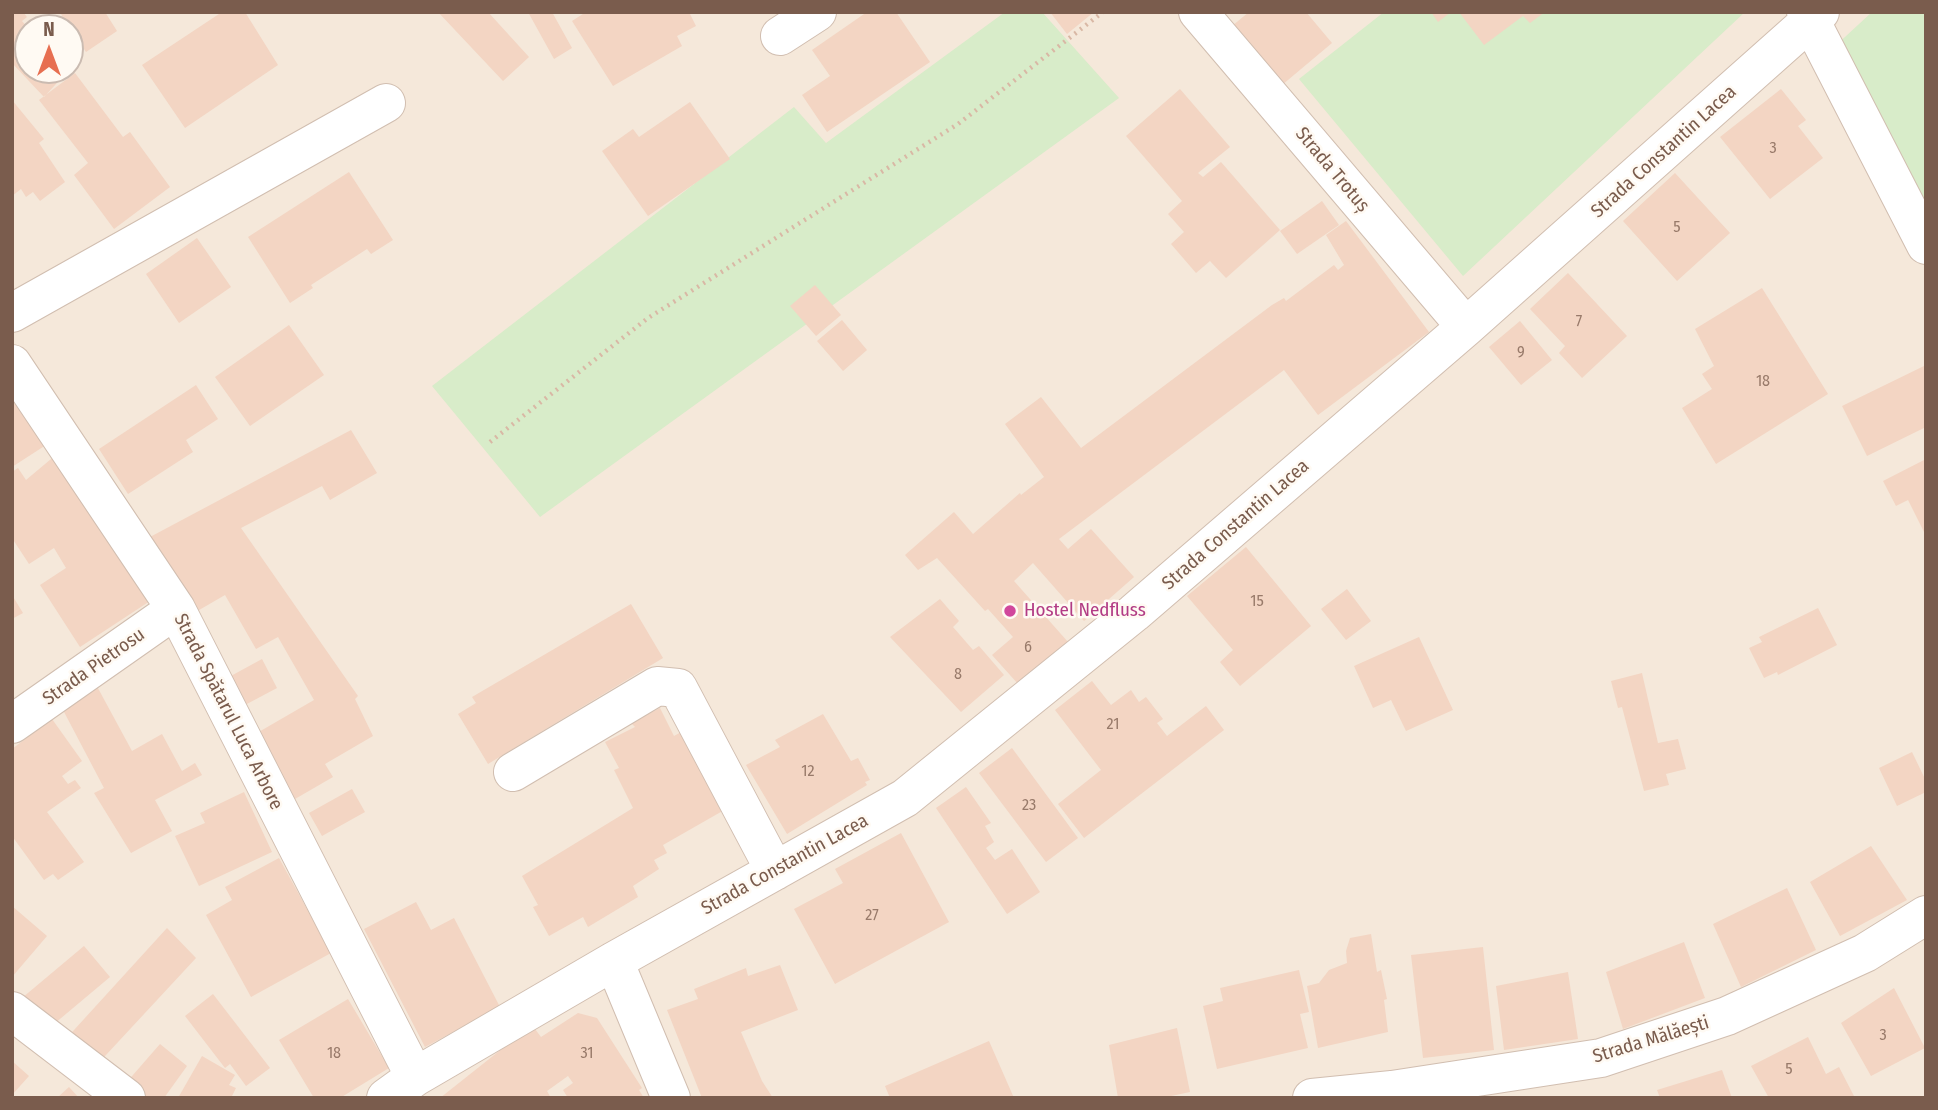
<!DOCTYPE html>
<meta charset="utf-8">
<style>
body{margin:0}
#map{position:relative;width:1938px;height:1110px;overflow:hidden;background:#fdf6ec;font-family:"Fira Sans Condensed",sans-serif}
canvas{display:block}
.frame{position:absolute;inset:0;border:14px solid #7a5c4d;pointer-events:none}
.north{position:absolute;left:14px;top:14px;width:70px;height:70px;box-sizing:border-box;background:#fffaf3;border:2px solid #cabbb1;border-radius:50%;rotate:0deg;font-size:19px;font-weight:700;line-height:28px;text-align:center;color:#7a5c4d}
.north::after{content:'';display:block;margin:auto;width:24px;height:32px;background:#e76f51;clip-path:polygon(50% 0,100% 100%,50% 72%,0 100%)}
</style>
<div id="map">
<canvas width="1938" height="1110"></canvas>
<div class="frame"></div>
<div class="north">N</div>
</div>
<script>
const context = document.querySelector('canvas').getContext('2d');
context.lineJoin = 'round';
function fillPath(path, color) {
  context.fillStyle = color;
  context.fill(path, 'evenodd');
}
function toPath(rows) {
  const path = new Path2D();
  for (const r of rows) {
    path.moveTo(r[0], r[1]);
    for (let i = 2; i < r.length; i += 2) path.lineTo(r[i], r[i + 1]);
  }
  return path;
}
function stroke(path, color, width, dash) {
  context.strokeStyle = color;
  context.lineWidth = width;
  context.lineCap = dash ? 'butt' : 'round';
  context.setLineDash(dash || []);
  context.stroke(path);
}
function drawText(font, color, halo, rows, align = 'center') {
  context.font = font + ' "Fira Sans Condensed",sans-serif';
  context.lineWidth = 5;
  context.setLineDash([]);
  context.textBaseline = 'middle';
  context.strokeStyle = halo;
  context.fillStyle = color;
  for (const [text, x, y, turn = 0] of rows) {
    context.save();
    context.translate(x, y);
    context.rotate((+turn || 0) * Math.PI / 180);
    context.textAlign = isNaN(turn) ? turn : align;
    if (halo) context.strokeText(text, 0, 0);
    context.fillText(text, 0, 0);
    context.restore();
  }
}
fillPath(toPath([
 [12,12,1926,12,1926,1098,12,1098],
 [28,28,70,28,70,70,28,70]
]), '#f5e8da');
fillPath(toPath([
 [1005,12,1042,12,1119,98,540,517,432,386,794,107,826,143],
 [1384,12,1745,12,1463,276,1299,79],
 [1872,12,1926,12,1926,223,1832,49]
]), '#d8ecc9');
fillPath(toPath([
 [12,12,23,12,27,17,22,21,28,28,28,70,64,70,66,73,44,97,12,63],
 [64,12,105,12,117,31,86,52,61,14],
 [222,12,245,12,278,65,185,128,142,65],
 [438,12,488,12,529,57,503,81],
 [528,12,552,12,572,48,554,59],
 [586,12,689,12,696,26,677,36,682,46,613,86,572,21],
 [867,12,896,12,930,62,827,132,802,95,830,76,812,50],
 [1050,12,1094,12,1067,34],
 [1249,12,1306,12,1332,43,1282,85,1232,26],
 [1431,12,1451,12,1438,22],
 [1459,12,1545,12,1530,23,1523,16,1484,45],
 [75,73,123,137,130,132,170,187,114,229,74,175,88,163,39,100],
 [1180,89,1230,147,1198,173,1203,177,1221,162,1280,230,1226,278,1210,261,1196,273,1171,244,1184,232,1168,214,1182,201,1126,136],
 [1781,89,1806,120,1798,126,1823,158,1770,199,1720,137],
 [12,100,44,139,39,143,65,182,40,201,33,192,26,197,21,189,12,196],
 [690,102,730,159,648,216,602,151,633,129,639,137],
 [349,172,393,240,371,254,367,249,311,285,313,288,290,303,248,237],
 [1675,173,1730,233,1677,281,1623,221],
 [1322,201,1339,225,1297,254,1280,231],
 [1346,221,1429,332,1318,415,1284,370,1059,539,1068,549,1091,529,1134,577,1084,621,1033,563,1014,581,1068,642,1019,685,992,655,1013,637,988,609,985,611,937,558,918,570,905,555,954,512,973,534,1020,493,1021,495,1044,477,1005,424,1041,397,1081,448,1272,305,1284,298,1286,301,1334,265,1338,270,1344,265,1326,235],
 [197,238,231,287,179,323,146,274],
 [1568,273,1627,336,1582,378,1559,353,1565,346,1530,309],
 [815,285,841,315,816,336,790,306],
 [1762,288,1828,394,1716,464,1682,408,1712,389,1702,374,1714,366,1695,329],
 [842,320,867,350,843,371,817,341],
 [1520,321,1552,360,1521,385,1489,347],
 [289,325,324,375,250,426,215,377],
 [1926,365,1926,427,1867,456,1842,406],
 [196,385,218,419,186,440,193,452,128,494,99,449],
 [18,401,46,445,12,467,12,405],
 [351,430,377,473,330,500,322,486,241,528,358,696,355,699,373,736,325,764,333,777,295,799,257,733,314,700,278,637,256,649,225,595,194,613,150,537],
 [57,454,150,601,80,647,40,585,66,568,54,548,29,564,12,538,12,472,18,468,26,480],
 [1926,459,1926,536,1908,500,1896,506,1883,481],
 [1246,547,1311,626,1240,686,1220,662,1233,650,1187,596],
 [1347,589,1371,621,1346,640,1321,609],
 [12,595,23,613,12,619],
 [940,599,959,621,953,627,973,650,979,646,1004,675,961,712,890,637],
 [631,604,663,658,488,764,458,714,476,703,472,697],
 [1818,608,1837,645,1778,675,1777,672,1764,678,1749,648,1762,642,1759,637],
 [1419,637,1453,710,1406,731,1391,700,1373,708,1354,666],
 [262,659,277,688,245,705,229,677],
 [1642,673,1658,743,1678,739,1686,769,1666,774,1669,785,1644,791,1622,707,1618,708,1611,681],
 [93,679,132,751,162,734,182,771,195,763,202,775,155,800,172,831,131,853,94,793,104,788,63,710],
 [1092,681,1111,705,1131,690,1139,702,1146,697,1163,719,1157,723,1167,736,1206,706,1224,730,1084,838,1058,804,1101,770,1055,710],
 [660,708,674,736,683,731,726,809,663,845,667,853,654,860,659,869,633,886,638,897,588,927,583,917,549,936,533,907,538,905,522,876,633,808,614,770,619,768,605,742,635,727,631,723],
 [823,714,851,761,858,758,870,780,865,782,867,785,787,834,746,765,780,747,775,740],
 [52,719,82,761,62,776,68,784,75,780,81,788,47,812,84,862,58,880,53,874,44,880,12,836,12,749],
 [1012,748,1078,838,1046,862,979,773],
 [1912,752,1926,781,1926,792,1897,806,1879,768],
 [966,787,991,823,985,826,994,842,986,848,995,860,1012,849,1040,892,1007,914,936,808],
 [352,789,365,812,322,836,309,813],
 [244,792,272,852,199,886,175,836,205,823,200,813],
 [901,833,949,922,835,984,794,909,843,883,835,869],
 [1871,846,1907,900,1840,936,1810,882],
 [279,858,331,953,251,997,206,915,232,900,225,887],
 [1787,888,1816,950,1741,987,1713,924],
 [416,902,431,930,454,918,500,1007,425,1047,364,929],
 [12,906,47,936,12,977],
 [167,928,196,958,93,1069,64,1041],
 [1371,934,1377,972,1381,970,1387,999,1384,1000,1388,1032,1318,1048,1307,986,1319,983,1329,970,1347,963,1346,951,1350,938],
 [1684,942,1705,998,1623,1029,1606,972],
 [84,946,110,977,48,1029,22,998],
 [1483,947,1494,1050,1423,1058,1411,955],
 [780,965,798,1010,741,1032,762,1081,773,1098,702,1098,667,1010,698,999,694,989,746,968,748,976],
 [1299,970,1309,1012,1300,1014,1308,1048,1217,1069,1203,1006,1223,1001,1220,988],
 [1568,972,1578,1039,1504,1050,1496,986],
 [1894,988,1925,1048,1871,1076,1841,1023],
 [213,994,270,1068,246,1086,230,1064,225,1068,185,1016],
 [348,999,389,1068,340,1098,314,1098,279,1040],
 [578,1013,597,1018,642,1088,639,1090,644,1098,568,1098,563,1090,573,1083,568,1076,547,1091,551,1098,440,1098,532,1025,541,1037],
 [1177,1028,1190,1092,1162,1098,1118,1098,1109,1045],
 [1808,1037,1826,1074,1839,1067,1855,1098,1769,1098,1751,1066],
 [989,1041,1014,1098,890,1098,885,1086],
 [160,1044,187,1066,164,1098,144,1098,126,1083],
 [202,1056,235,1075,229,1085,236,1088,231,1098,178,1098],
 [12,1061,29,1076,12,1095],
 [1722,1070,1732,1098,1660,1098,1657,1090],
 [69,1087,79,1098,57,1098]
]), '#f3d5c3');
const minor = toPath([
 [1198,12,1466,327],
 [1806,12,1926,245],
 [780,36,817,12],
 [12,313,386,103],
 [12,364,176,609,415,1077],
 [12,724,176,609],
 [513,772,657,686,678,688,775,871],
 [614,961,671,1098],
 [12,1011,126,1098],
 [386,1098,415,1077,614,961,905,798,1134,613,1466,327,1820,12],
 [1312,1098,1392,1090,1601,1058,1727,1016,1865,953,1926,915]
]);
stroke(minor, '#d1beb0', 40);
stroke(toPath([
 [490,442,648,318,958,124,1103,12]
]), '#d9b8a5', 4.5, [2, 5]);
stroke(minor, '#fff', 38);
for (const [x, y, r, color] of [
 [1010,611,7,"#d1479c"]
]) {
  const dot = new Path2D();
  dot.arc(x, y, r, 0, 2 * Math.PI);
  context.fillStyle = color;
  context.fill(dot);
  stroke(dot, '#fffaf3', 2.5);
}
drawText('16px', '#987a6a', null, [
 ["3",1773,149],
 ["5",1677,228],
 ["7",1579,322],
 ["9",1521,353],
 ["18",1763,382],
 ["15",1257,602],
 ["6",1028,648],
 ["8",958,675],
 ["21",1113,725],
 ["12",808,772],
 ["23",1029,806],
 ["27",872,916],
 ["3",1883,1036],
 ["18",334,1054],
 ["31",587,1054],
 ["5",1789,1070]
]);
drawText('19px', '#7a5c4d', '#fffaf3', [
 ["Strada Constantin Lacea",1664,152,-42],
 ["Strada Trotuș",1332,170,50],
 ["Strada Constantin Lacea",1236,525,-41],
 ["Strada Pietrosu",94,667,-35],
 ["Strada Spătarul Luca Arbore",228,712,63],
 ["Strada Constantin Lacea",785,865,-29],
 ["Strada Mălăești",1651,1040,-17]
]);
drawText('19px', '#b23c85', '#fffaf3', [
 ["Hostel Nedfluss",1024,611]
], 'left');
</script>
